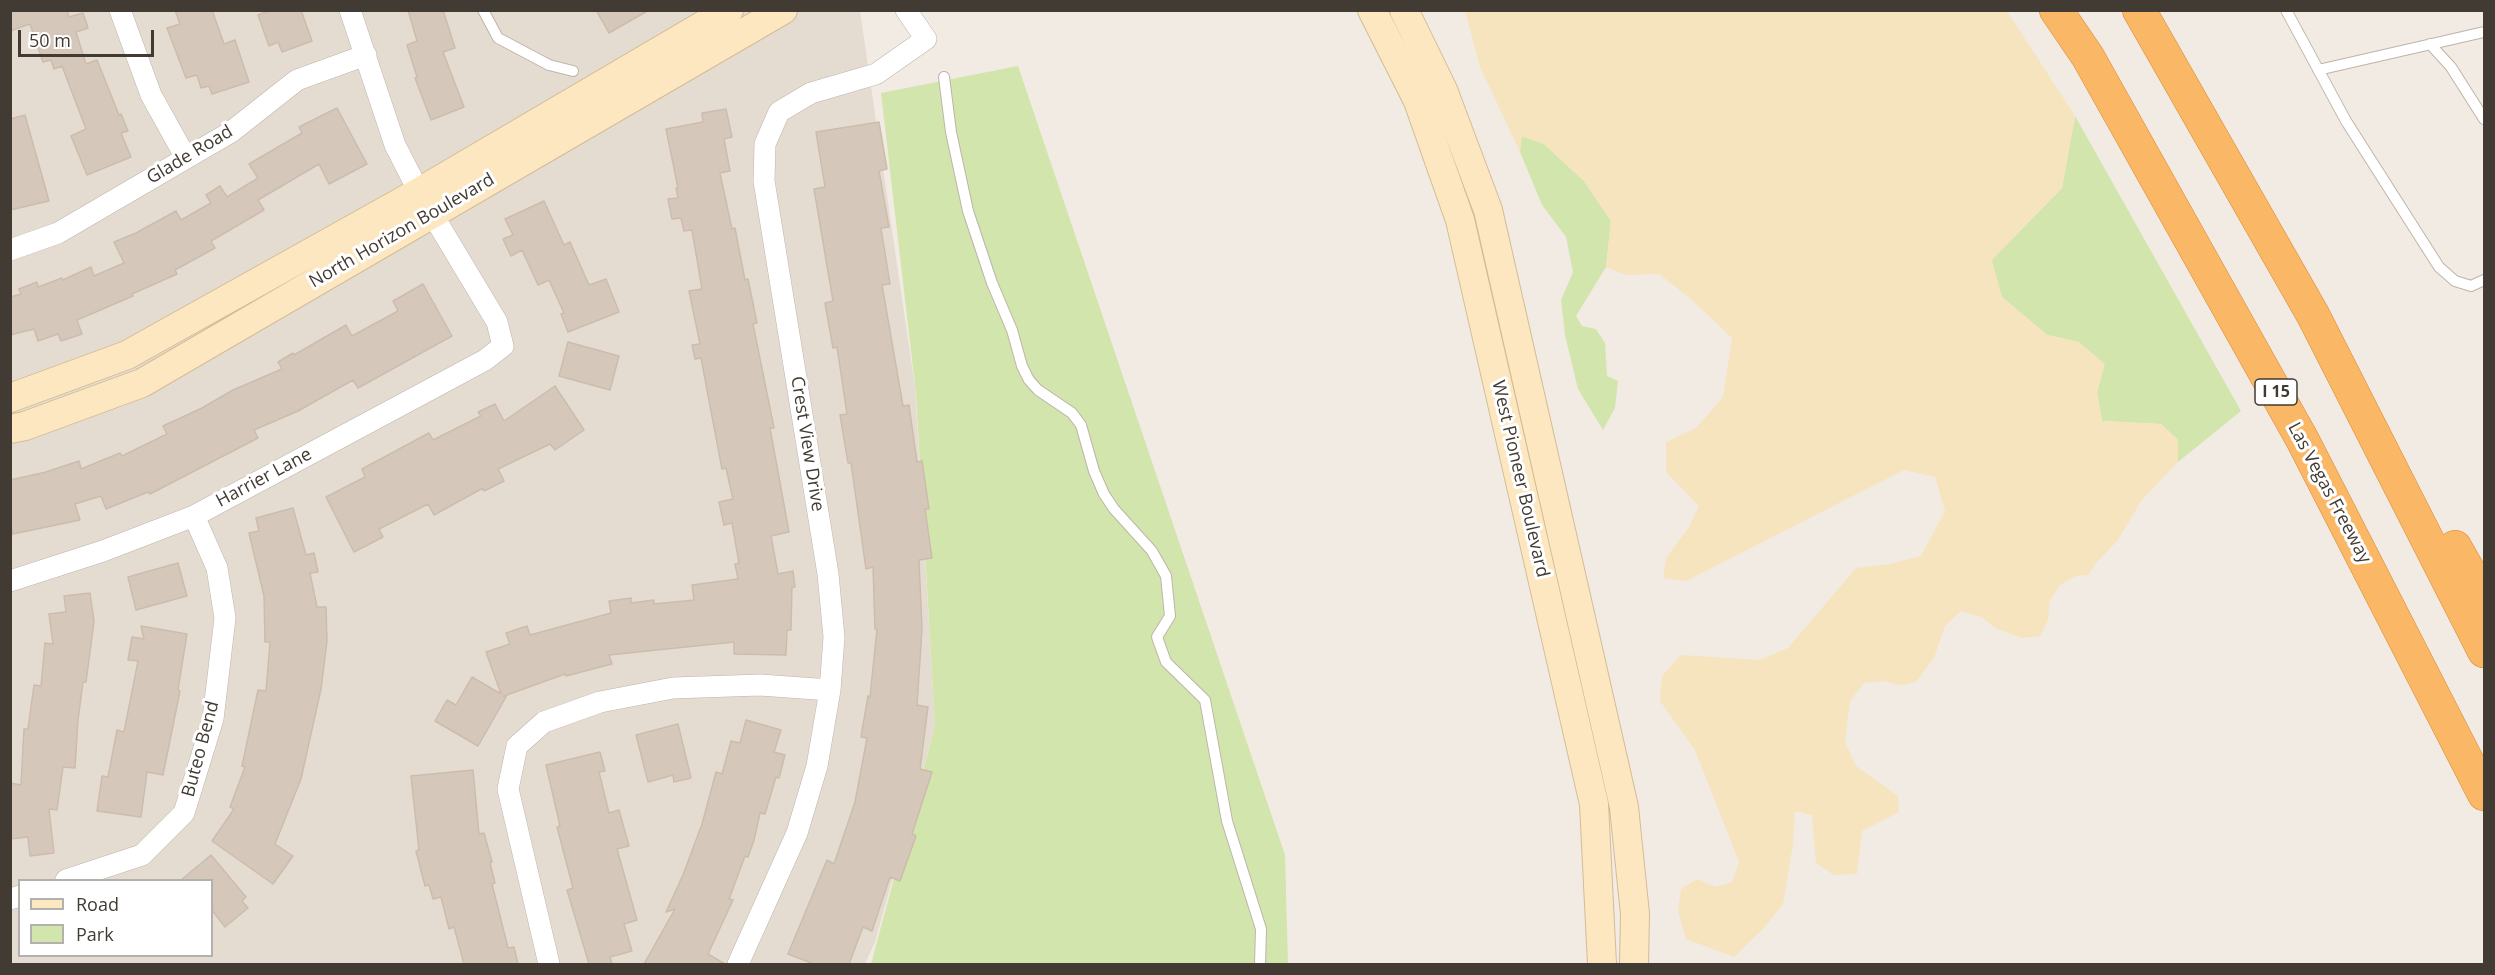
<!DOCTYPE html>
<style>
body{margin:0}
#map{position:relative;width:2495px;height:975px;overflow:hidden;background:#f1ebe3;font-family:"Open Sans",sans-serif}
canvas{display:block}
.frame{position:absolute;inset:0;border:12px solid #423b33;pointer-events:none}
.legend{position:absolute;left:18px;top:879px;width:195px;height:78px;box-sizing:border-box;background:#fff;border:2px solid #b3b1ad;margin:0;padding:8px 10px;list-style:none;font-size:18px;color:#423b33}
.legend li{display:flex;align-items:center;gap:12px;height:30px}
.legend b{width:30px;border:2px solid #b3b1ad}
.scale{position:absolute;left:18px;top:30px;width:136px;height:27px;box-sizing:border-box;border:3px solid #423b33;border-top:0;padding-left:8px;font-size:18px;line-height:21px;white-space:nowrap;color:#423b33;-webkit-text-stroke:4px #fff;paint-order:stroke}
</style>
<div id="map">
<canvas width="2495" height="975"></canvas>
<div class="frame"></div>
<ul class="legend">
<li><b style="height:8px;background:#fde7c1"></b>Road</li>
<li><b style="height:16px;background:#d2e5ac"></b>Park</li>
</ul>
<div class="scale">50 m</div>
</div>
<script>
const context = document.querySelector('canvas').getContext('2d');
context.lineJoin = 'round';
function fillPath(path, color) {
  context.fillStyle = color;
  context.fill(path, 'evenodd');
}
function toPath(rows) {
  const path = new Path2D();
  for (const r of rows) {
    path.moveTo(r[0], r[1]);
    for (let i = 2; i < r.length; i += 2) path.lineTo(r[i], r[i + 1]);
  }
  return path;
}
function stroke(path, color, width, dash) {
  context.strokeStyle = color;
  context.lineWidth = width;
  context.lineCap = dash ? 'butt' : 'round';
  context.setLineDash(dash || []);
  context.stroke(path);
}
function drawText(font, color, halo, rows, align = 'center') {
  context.font = font + ' "Open Sans",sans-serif';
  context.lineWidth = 6;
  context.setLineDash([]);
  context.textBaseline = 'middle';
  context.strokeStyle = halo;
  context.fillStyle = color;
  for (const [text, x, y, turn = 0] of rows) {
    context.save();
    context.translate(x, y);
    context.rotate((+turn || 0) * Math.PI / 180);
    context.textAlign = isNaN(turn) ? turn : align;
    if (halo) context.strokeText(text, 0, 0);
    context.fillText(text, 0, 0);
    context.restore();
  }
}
fillPath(toPath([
 [10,11,860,11,915,387,935,726,875,942,865,964,11,964],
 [20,880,212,880,212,956,20,956]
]), '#e5dcd1');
fillPath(toPath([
 [1018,66,1285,855,1288,964,871,964,935,726,916,394,881,93],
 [2075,116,2241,411,2178,462,2178,440,2161,424,2102,421,2097,393,2079,342,2047,335,2002,297,1991,260,2062,188],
 [1521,136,1544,144,1584,181,1611,221,1606,267,1576,316,1582,326,1596,329,1605,343,1607,376,1618,381,1615,408,1603,430,1578,389,1565,335,1561,300,1573,272,1566,237,1542,205,1520,152]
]), '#d2e5ac');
fillPath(toPath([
 [1465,11,2007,11,2075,116,2062,188,1992,260,2002,297,2047,335,2079,342,2105,364,2097,393,2102,421,2161,424,2178,440,2178,462,2141,501,2118,540,2097,562,2088,575,2076,576,2060,585,2050,600,2048,620,2040,636,2022,638,1997,629,1981,617,1961,611,1945,626,1934,658,1916,682,1901,685,1883,681,1864,683,1850,701,1845,742,1856,766,1898,796,1899,812,1862,831,1857,874,1834,875,1816,863,1812,815,1795,811,1793,843,1783,904,1763,929,1734,957,1686,939,1678,911,1681,889,1697,879,1716,887,1732,882,1739,862,1695,750,1660,701,1662,676,1681,655,1759,660,1788,648,1856,568,1890,564,1921,556,1945,511,1935,477,1904,470,1686,581,1663,578,1666,558,1689,527,1699,506,1666,472,1666,442,1696,428,1723,397,1732,338,1692,300,1659,274,1626,275,1606,267,1611,221,1584,181,1544,144,1522,136,1520,152,1480,67]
]), '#f6e4be');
const building = toPath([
 [10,10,67,10,69,17,83,13,88,28,76,32,86,64,97,60,119,115,121,114,128,131,121,133,131,157,87,175,71,136,86,129,62,66,54,69,51,60,43,62,30,24,10,31,10,10],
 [175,10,212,10,224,44,235,40,249,82,212,94,209,86,201,88,197,75,186,78,167,28,180,24,175,10],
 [271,10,301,10,312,41,282,52,278,42,269,46,258,15,271,10],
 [408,10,443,10,455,48,443,52,464,107,431,120,415,78,417,77,407,45,417,41,408,10],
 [596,10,649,10,609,33,596,10],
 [337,108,367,164,329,184,319,164,258,200,264,210,211,241,215,248,175,270,177,274,132,294,133,296,77,320,82,334,61,341,58,334,38,341,34,329,10,335,10,297,21,294,19,289,37,282,38,287,62,278,63,280,91,267,94,276,124,263,114,242,136,233,176,211,181,220,211,203,206,195,220,186,227,197,258,178,249,164,302,133,299,127,337,108],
 [726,109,732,137,724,139,730,171,720,173,732,229,735,228,745,280,748,279,757,323,753,324,774,428,770,428,789,532,771,536,778,574,793,571,795,587,792,587,791,630,787,630,786,655,734,654,734,642,609,655,612,664,566,676,565,674,504,696,506,697,478,746,435,721,447,700,456,705,472,677,501,694,486,652,510,644,506,633,527,626,530,635,611,613,609,601,631,598,631,603,654,600,654,604,694,600,692,585,738,579,735,564,739,563,732,523,724,525,719,502,733,499,726,468,722,469,701,358,695,359,692,345,700,344,689,291,702,289,692,230,684,231,681,218,672,219,668,199,678,198,676,188,678,188,666,129,703,122,702,113,726,109],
 [25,115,49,201,10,210,10,119,25,115],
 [879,122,887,169,879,171,889,227,881,228,890,284,882,285,903,406,909,405,917,462,922,461,929,509,925,509,932,558,919,560,922,629,917,705,928,707,920,769,932,772,912,834,916,836,900,881,890,877,872,931,863,927,849,964,814,964,788,954,827,860,834,864,855,802,867,738,861,737,868,696,870,697,877,629,875,629,873,567,866,569,851,463,848,463,840,415,847,414,837,347,833,348,825,303,833,301,814,189,825,187,816,132,879,122],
 [544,201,564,245,570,242,589,285,606,279,619,312,568,332,561,314,564,313,549,280,538,285,522,250,511,256,503,239,513,235,505,219,544,201],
 [423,284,452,336,358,388,353,380,298,411,254,430,258,438,150,494,148,492,106,509,101,496,75,504,80,520,13,534,10,522,10,480,46,472,79,461,81,469,120,453,122,456,167,434,163,426,202,408,233,390,282,369,278,362,293,353,294,355,346,325,352,336,398,311,393,301,423,284],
 [568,342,619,356,610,390,559,376,568,342],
 [555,386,584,430,555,450,550,444,498,469,504,481,484,491,483,488,434,515,428,504,379,529,383,537,354,552,326,497,365,477,362,469,429,433,433,440,481,416,478,412,495,404,504,421,555,386],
 [293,508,306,555,314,553,318,572,310,573,317,607,326,607,327,641,321,689,301,779,275,844,293,856,273,884,212,841,234,809,230,807,245,767,242,766,258,690,266,691,270,642,265,642,264,596,249,533,259,531,256,518,293,508],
 [178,563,187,596,136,610,128,577,178,563],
 [90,593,94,621,86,682,83,682,78,720,75,768,63,767,57,810,49,809,54,853,30,856,28,837,10,839,10,783,21,785,24,729,28,729,34,685,41,686,45,643,53,644,49,614,66,612,64,596,90,593],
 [141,626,187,634,178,690,180,691,163,775,147,772,141,817,97,811,102,776,108,777,117,730,124,732,138,661,128,660,132,637,144,639,141,626],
 [746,720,781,730,774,752,785,755,779,778,776,777,765,814,760,813,754,840,748,857,745,856,729,899,733,900,708,954,725,964,644,964,675,909,666,912,683,875,702,824,716,772,722,774,731,741,740,743,746,720],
 [678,724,691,778,674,782,673,775,648,782,636,735,678,724],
 [600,752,605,771,599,772,609,813,619,810,629,846,617,849,637,920,624,924,632,951,610,957,612,964,589,964,567,890,573,888,557,827,560,826,546,765,600,752],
 [473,770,479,834,484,833,492,862,490,863,495,883,492,884,508,948,514,947,518,964,464,964,454,927,449,929,441,897,433,899,429,885,425,886,416,851,419,850,411,776,473,770],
 [211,855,246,897,242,901,248,908,225,927,212,910,212,880,181,880,211,855]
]);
fillPath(building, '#d5c8bb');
stroke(building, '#cdbcac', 1.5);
const lane = toPath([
 [483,10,498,38,549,65,573,71],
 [2286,10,2346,121,2439,267,2455,281,2471,286,2484,280],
 [2430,44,2451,67,2484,119],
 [2318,70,2484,32],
 [944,77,951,132,968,211,992,283,1012,330,1022,366,1029,380,1038,390,1072,413,1081,425,1094,471,1104,494,1114,509,1152,551,1166,576,1170,616,1157,637,1166,662,1205,700,1227,821,1261,929,1260,964]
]);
const street = toPath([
 [120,10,151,95,186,158],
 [10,250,58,233,231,132,297,80,366,55],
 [10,581,103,551,194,516,485,360,503,346,497,322,419,192,395,145,350,10],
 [66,880,142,855,184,813,213,719,225,618,217,568,194,516],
 [10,899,20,896],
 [549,964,508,789,517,746,544,722,600,702,673,688,760,685,830,690],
 [738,964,797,833,817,766,830,690,834,637,828,574,764,181,765,144,779,112,811,93,876,74,926,39,906,10]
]);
const secondary = toPath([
 [1372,10,1418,101,1460,220,1594,804,1602,964],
 [1404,10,1443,90,1488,210,1624,807,1635,914,1634,964],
 [10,398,127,355,419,192,729,10],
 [10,429,25,426,142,383,783,10]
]);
const highway = toPath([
 [2056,10,2088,57,2302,439,2484,794],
 [2139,10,2313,315,2484,651],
 [2455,547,2484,598]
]);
stroke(lane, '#bfb4a9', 12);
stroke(street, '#bfb4a9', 22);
stroke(secondary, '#d3bc95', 30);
stroke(highway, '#d88a35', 34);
stroke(lane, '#fff', 10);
stroke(street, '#fff', 21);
stroke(secondary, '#fde7c1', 28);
stroke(highway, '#fab765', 33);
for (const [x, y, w] of [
 [2276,392,42]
]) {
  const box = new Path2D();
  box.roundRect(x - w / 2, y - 13, w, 26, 4.5);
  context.fillStyle = '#fff';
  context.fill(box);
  stroke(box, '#423b33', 1.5);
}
drawText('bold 16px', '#423b33', null, [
 ["I 15",2276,392]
]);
drawText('18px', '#423b33', '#fff', [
 ["Glade Road",190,155,-31],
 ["North Horizon Boulevard",402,231,-30],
 ["Crest View Drive",807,444,81],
 ["Harrier Lane",264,478,-28],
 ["West Pioneer Boulevard",1520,479,77],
 ["Las Vegas Freeway",2329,493,62],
 ["Buteo Bend",201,749,-75]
]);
</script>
